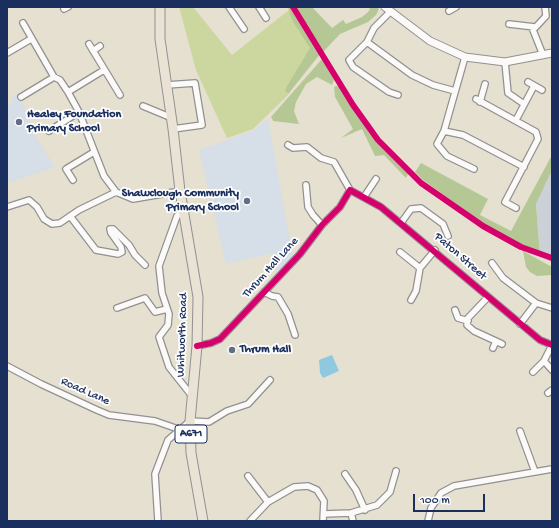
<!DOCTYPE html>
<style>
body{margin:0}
#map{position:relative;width:559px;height:528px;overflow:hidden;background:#e5e0d0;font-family:"Gochi Hand",sans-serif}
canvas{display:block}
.frame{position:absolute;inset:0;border:8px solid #1b2f5e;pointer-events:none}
.scale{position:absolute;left:413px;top:494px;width:72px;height:18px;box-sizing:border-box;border:2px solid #1b2f5e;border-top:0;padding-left:5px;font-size:12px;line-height:14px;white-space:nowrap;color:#1b2f5e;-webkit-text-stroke:3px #fff;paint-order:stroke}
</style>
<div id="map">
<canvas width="559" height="528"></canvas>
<div class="frame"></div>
<div class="scale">100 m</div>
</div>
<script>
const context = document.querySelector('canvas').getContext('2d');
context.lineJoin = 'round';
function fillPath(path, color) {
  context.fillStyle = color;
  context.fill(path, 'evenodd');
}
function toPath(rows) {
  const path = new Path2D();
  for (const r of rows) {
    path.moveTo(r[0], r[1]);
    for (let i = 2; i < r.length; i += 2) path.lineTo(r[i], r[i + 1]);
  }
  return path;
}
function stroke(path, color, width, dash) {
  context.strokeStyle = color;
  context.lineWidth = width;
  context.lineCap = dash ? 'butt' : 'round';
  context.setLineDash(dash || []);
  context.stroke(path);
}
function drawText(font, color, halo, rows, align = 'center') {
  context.font = font + ' "Gochi Hand",sans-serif';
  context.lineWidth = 3.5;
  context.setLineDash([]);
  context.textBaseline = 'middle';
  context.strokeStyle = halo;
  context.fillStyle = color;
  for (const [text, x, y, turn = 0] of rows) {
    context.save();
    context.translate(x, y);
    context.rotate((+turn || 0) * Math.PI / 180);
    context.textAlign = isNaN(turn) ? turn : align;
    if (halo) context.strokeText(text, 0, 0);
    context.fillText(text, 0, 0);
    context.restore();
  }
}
fillPath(toPath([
 [18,93,37,139,55,167,7,183,7,103,11,104,12,98],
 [268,119,293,257,278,272,274,253,226,264,199,150,252,131]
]), '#d6dee7');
fillPath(toPath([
 [552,170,552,255,540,256,536,203]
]), '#ccd1d8');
fillPath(toPath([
 [179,7,193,7,232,55,289,10,310,48,289,94,253,129,227,138,196,70]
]), '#cbd79e');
fillPath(toPath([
 [288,7,292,7,296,13,320,54,289,93,285,92,286,88,310,48,292,20],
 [296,7,312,7,332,28,343,20,346,24,362,17,368,12,370,9,369,7,377,7,379,9,376,15,368,22,340,34,323,52],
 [322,59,334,80,332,85,317,77,306,84,296,102,294,111,299,124,273,121,271,117],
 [336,86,340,86,353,109,376,140,409,172,406,178,384,155,375,156,362,129,341,138,353,129,335,97,334,87],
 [552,155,552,170,536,204,540,256,552,255,552,262,540,256,484,224,423,180,415,172,421,163,488,199,480,215,511,231],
 [523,251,552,267,552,275,537,276,530,272,526,267]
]), '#b6c796');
fillPath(toPath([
 [332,355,339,371,323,378,320,373,319,360]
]), '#8ec9df');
const minor = toPath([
 [229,7,244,29],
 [259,7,266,18],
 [64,9,68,7],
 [449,11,456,7],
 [390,12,374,28,367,42,349,60,353,67,389,92,398,95],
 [23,23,54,77,60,80,68,92,79,112,104,176,116,192],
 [509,24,535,27],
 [367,42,412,75,433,85,455,91],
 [89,44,120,95],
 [93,51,100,46],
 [7,53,31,39],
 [543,55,533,30,546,16,545,7],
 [465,57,444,131,437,144,447,156,474,169],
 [505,62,508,93,524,104],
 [528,82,542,90],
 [167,85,195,83,202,125,173,129],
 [68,92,104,70],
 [21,97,54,77],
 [476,99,536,132,538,139,505,202,516,208],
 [480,102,485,84],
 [143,106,172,118],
 [516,120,534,86],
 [49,131,79,112],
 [444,131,463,135,524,167],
 [288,145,293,148,307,147,321,158,334,162,350,190],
 [73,180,66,169,94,152],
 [306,185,308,207,313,215,322,225],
 [350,190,381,207,540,340,552,345],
 [364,197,376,179],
 [7,207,29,200,37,207,44,219,52,224,60,223,79,210,116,192,133,199,180,191],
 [183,210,177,216,159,266,162,293,169,314,168,325,159,337,169,367,192,396],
 [70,216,96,250,118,254,122,252,121,247,111,233,110,229,113,229,129,245,135,255,145,265],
 [401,223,411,209,421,208,443,224,448,236],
 [400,252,420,268],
 [492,263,503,278,536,303,552,308],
 [264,292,272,296,278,297,288,314,295,335],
 [488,297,468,318,467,325,474,331,502,344],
 [411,300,416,291,420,268,435,250],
 [117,308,145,298,155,312,167,309],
 [455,310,458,318,468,321],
 [520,324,536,303],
 [552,345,544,361,552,370],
 [197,346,211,343,220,339,300,254,322,225,340,207,350,190],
 [493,348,496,341],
 [7,366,41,384,97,410,109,415,155,421,181,430],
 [533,372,544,361],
 [548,393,552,390],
 [520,431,535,472],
 [345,474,356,490,365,510],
 [248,476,268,502],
 [351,513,353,521],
 [324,514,351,513,377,505,390,492,396,471],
 [158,521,155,474,168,440,190,421,209,422,227,411,248,404,270,380],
 [250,521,268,502,294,487,308,486,317,490,324,501,323,521],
 [428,521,431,508,441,493,454,486,552,469]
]);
const tertiary = toPath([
 [385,7,430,41,465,57,505,62,552,53]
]);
const primary = toPath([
 [160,7,160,39,173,129,180,191,198,297,197,346,190,421,191,453,203,521]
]);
stroke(minor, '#919191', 8);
stroke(tertiary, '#919191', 9);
stroke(primary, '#919191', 11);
stroke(minor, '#fbfaf8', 5.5);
stroke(tertiary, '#fbfaf8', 7);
stroke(primary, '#e9e2d5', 9);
stroke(toPath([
 [293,7,353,105,378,140,421,183,483,226,521,247,552,258],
 [197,346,211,343,220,339,300,254,322,225,340,207,350,190,381,207,540,340,552,345]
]), '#d6006c', 6);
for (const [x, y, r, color] of [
 [19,122,4,"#626d86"],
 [247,201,4,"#626d86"],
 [232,350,4,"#626d86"]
]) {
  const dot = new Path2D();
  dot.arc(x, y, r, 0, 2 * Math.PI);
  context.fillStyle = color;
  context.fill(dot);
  stroke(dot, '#fff', 1.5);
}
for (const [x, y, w] of [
 [191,434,32]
]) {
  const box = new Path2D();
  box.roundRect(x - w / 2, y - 9, w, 18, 3);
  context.fillStyle = '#fff';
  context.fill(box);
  stroke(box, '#1b2f5e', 1);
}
drawText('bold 11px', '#1b2f5e', null, [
 ["A671",191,434]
]);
drawText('bold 12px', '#1b2f5e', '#fff', [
 ["Healey Foundation",27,115],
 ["Primary School",27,129],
 ["Shawclough Community",239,194,"right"],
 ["Primary School",239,208,"right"],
 ["Thrum Hall",240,350]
], 'left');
drawText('12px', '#1b2f5e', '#fff', [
 ["Paton Street",460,257,41],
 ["Thrum Hall Lane",271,268,-48],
 ["Whitworth Road",183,335,-88],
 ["Road Lane",85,392,24]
]);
</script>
